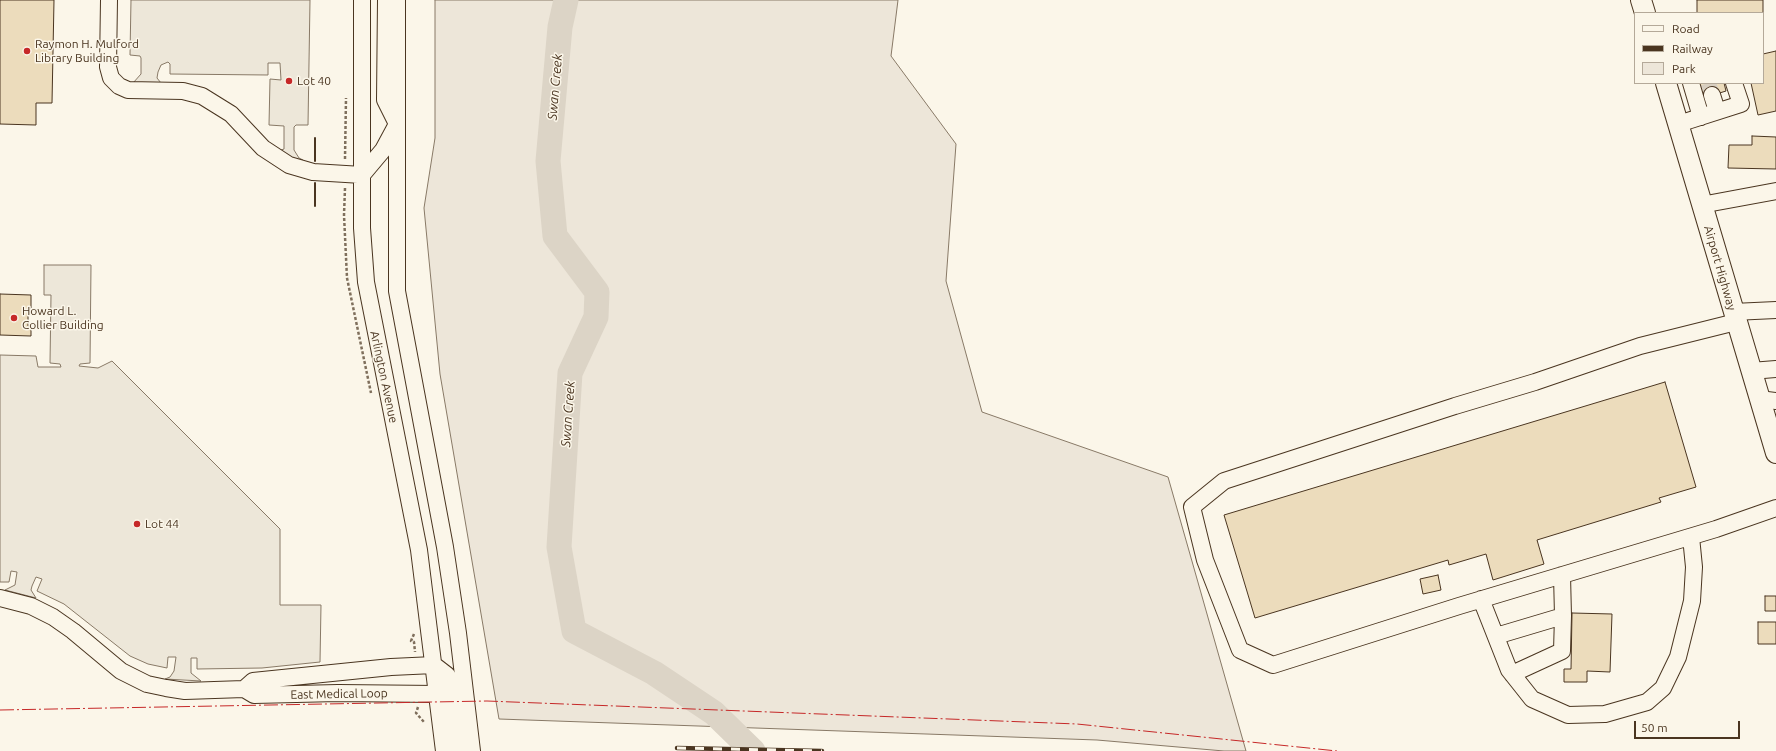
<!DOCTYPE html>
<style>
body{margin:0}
#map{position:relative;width:1776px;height:751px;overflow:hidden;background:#fbf6e9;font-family:Ubuntu,sans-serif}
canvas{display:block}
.legend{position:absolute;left:1634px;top:12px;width:130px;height:72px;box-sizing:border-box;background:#fbf6e9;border:1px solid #b4a999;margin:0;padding:5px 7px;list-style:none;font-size:12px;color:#4a3520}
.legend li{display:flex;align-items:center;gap:8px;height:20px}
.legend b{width:20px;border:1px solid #b4a999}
.scale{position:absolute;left:1634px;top:721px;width:106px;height:18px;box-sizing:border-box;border:2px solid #4a3520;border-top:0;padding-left:5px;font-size:12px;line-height:14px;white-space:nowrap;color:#4a3520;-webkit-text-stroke:3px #fbf6e9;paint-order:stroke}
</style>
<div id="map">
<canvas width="1776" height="751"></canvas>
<ul class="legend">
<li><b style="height:5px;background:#fbf6e9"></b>Road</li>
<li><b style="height:5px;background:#4a3520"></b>Railway</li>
<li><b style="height:11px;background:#ede6d9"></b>Park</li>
</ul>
<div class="scale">50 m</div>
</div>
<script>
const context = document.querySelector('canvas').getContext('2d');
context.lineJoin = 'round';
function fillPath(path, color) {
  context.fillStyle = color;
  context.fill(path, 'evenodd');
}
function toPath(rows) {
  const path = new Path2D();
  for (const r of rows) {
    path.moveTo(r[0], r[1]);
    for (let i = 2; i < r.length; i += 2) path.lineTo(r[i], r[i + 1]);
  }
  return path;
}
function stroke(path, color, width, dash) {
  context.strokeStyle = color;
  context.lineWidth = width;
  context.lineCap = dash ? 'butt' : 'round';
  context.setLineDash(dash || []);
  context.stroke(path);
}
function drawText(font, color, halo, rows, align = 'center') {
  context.font = font + ' Ubuntu,sans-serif';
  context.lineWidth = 3;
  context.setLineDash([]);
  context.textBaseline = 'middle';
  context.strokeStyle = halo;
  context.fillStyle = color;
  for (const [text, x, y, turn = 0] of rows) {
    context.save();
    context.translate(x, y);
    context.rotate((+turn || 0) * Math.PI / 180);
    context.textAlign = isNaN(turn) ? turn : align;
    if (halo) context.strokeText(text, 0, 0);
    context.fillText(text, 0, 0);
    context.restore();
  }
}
const green = toPath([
 [435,0,898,0,891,56,956,144,946,281,982,412,1168,477,1246,751,1224,751,1097,740,499,719,440,374,424,208,435,138,435,0]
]);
fillPath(green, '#ede6d9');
stroke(green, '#887966', 1);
const parking = toPath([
 [131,0,310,0,308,125,296,125,294,127,294,150,299,158,303,160,302,162,288,157,281,150,284,149,284,126,269,125,270,79,281,80,280,63,268,63,268,75,170,74,170,64,168,62,161,65,158,72,157,78,161,83,133,83,141,74,141,58,140,56,130,55,131,0],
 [44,265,91,265,90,363,80,364,79,366,98,368,112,361,280,529,280,605,321,605,320,662,262,668,197,669,197,658,191,658,191,673,201,681,165,679,170,677,174,671,176,657,168,657,167,668,148,664,130,656,64,604,37,591,42,579,36,577,32,586,31,590,36,598,5,590,15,585,17,572,11,571,9,582,0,582,0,355,36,356,38,367,61,367,60,364,50,363,51,295,44,295,44,265]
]);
fillPath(parking, '#ede7d9');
stroke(parking, '#887966', 1);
stroke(toPath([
 [566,0,560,27,548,161,555,236,597,292,596,317,570,373,559,547,574,631,654,673,714,713,753,751]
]), '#dcd4c6', 25);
const building = toPath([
 [0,0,54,0,52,103,36,103,36,125,0,124,0,0],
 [1697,0,1763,0,1763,13,1697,13,1697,0],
 [1776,51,1776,111,1758,115,1751,83,1763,83,1763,54,1776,51],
 [1693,83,1724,83,1726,91,1697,100,1693,83],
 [1752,136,1776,137,1776,169,1728,168,1729,145,1752,145,1752,136],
 [0,294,31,295,31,308,28,309,28,326,31,326,31,336,0,335,0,294],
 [1665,382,1696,487,1659,498,1661,502,1537,540,1544,564,1493,580,1486,554,1449,565,1448,560,1255,618,1224,515,1665,382],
 [1438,575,1441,590,1423,594,1420,579,1438,575],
 [1765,596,1776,596,1776,611,1765,611,1765,596],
 [1572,613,1612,614,1610,672,1587,671,1587,682,1564,682,1564,669,1571,669,1572,613],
 [1758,622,1776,622,1776,644,1758,644,1758,622]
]);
fillPath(building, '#ecdcbc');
stroke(building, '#4a3520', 1);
stroke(toPath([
 [1708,83,1712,95]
]), '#d8cfc1', 16, [16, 8]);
const minor = toPath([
 [109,0,108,67,111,78,119,86,128,90,183,91,202,96,231,114,263,148,289,165,313,172,362,175,383,150,397,124,385,100,386,0],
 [362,0,362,228,366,282,419,550,444,751],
 [397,0,397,291,445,547,458,633,472,751],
 [1691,83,1701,117],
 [1712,95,1717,111],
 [1678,124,1741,104,1734,83],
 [1701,205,1776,191],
 [1733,312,1776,310],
 [1736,322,1640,346,1535,382,1455,406,1224,481,1192,507,1205,560,1240,650,1273,665,1459,606,1716,529,1776,508],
 [1751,371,1776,369],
 [1759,399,1776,401],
 [0,598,31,606,53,617,73,631,121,671,147,684,166,688,185,691,244,689,253,681,391,667,434,665],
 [1481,599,1509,670,1532,699,1568,715,1605,714,1647,702,1663,688,1678,657,1692,601,1694,567,1691,537],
 [1496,636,1563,616,1562,575],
 [434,665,447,675,451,689,458,751],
 [1512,674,1562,651,1563,616],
 [244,689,254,695,338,693,437,694]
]);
const major = toPath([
 [1641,0,1645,13],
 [1666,83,1776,453]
]);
stroke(minor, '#4a3520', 18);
stroke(major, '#4a3520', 22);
stroke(toPath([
 [345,159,346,98],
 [345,188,344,215,347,278,371,393],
 [414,634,411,641,414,642,415,652],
 [418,707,416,713,424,722]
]), '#7f6f5c', 2.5, [3, 2]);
stroke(minor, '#fbf6e9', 16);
stroke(major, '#fbf6e9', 20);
const rail = toPath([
 [677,748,822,751]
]);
stroke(rail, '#4a3520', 4.5);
stroke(rail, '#fbf6e9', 3, [9]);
stroke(toPath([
 [315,138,315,161],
 [315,183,315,206]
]), '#4a3520', 2);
stroke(toPath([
 [0,710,487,701,1077,724,1337,751]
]), '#c62828', 1, [14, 3, 2, 3]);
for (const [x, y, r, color] of [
 [27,51,4,"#c62828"],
 [289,81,4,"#c62828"],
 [14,318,4,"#c62828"],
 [137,524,4,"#c62828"]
]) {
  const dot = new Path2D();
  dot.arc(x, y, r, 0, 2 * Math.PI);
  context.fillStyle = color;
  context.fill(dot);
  stroke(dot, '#fbf6e9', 1.5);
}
drawText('12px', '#4a3520', '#fbf6e9', [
 ["Raymon H. Mulford",35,44],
 ["Library Building",35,58],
 ["Lot 40",297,81],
 ["Howard L.",22,311],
 ["Collier Building",22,325],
 ["Lot 44",145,524]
], 'left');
drawText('12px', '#4a3520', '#fbf6e9', [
 ["Airport Highway",1720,268,74],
 ["Arlington Avenue",384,377,78],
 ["East Medical Loop",339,694,-1]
]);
drawText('italic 13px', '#4a3520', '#fbf6e9', [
 ["Swan Creek",555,87,-85],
 ["Swan Creek",568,414,-86]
]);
</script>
